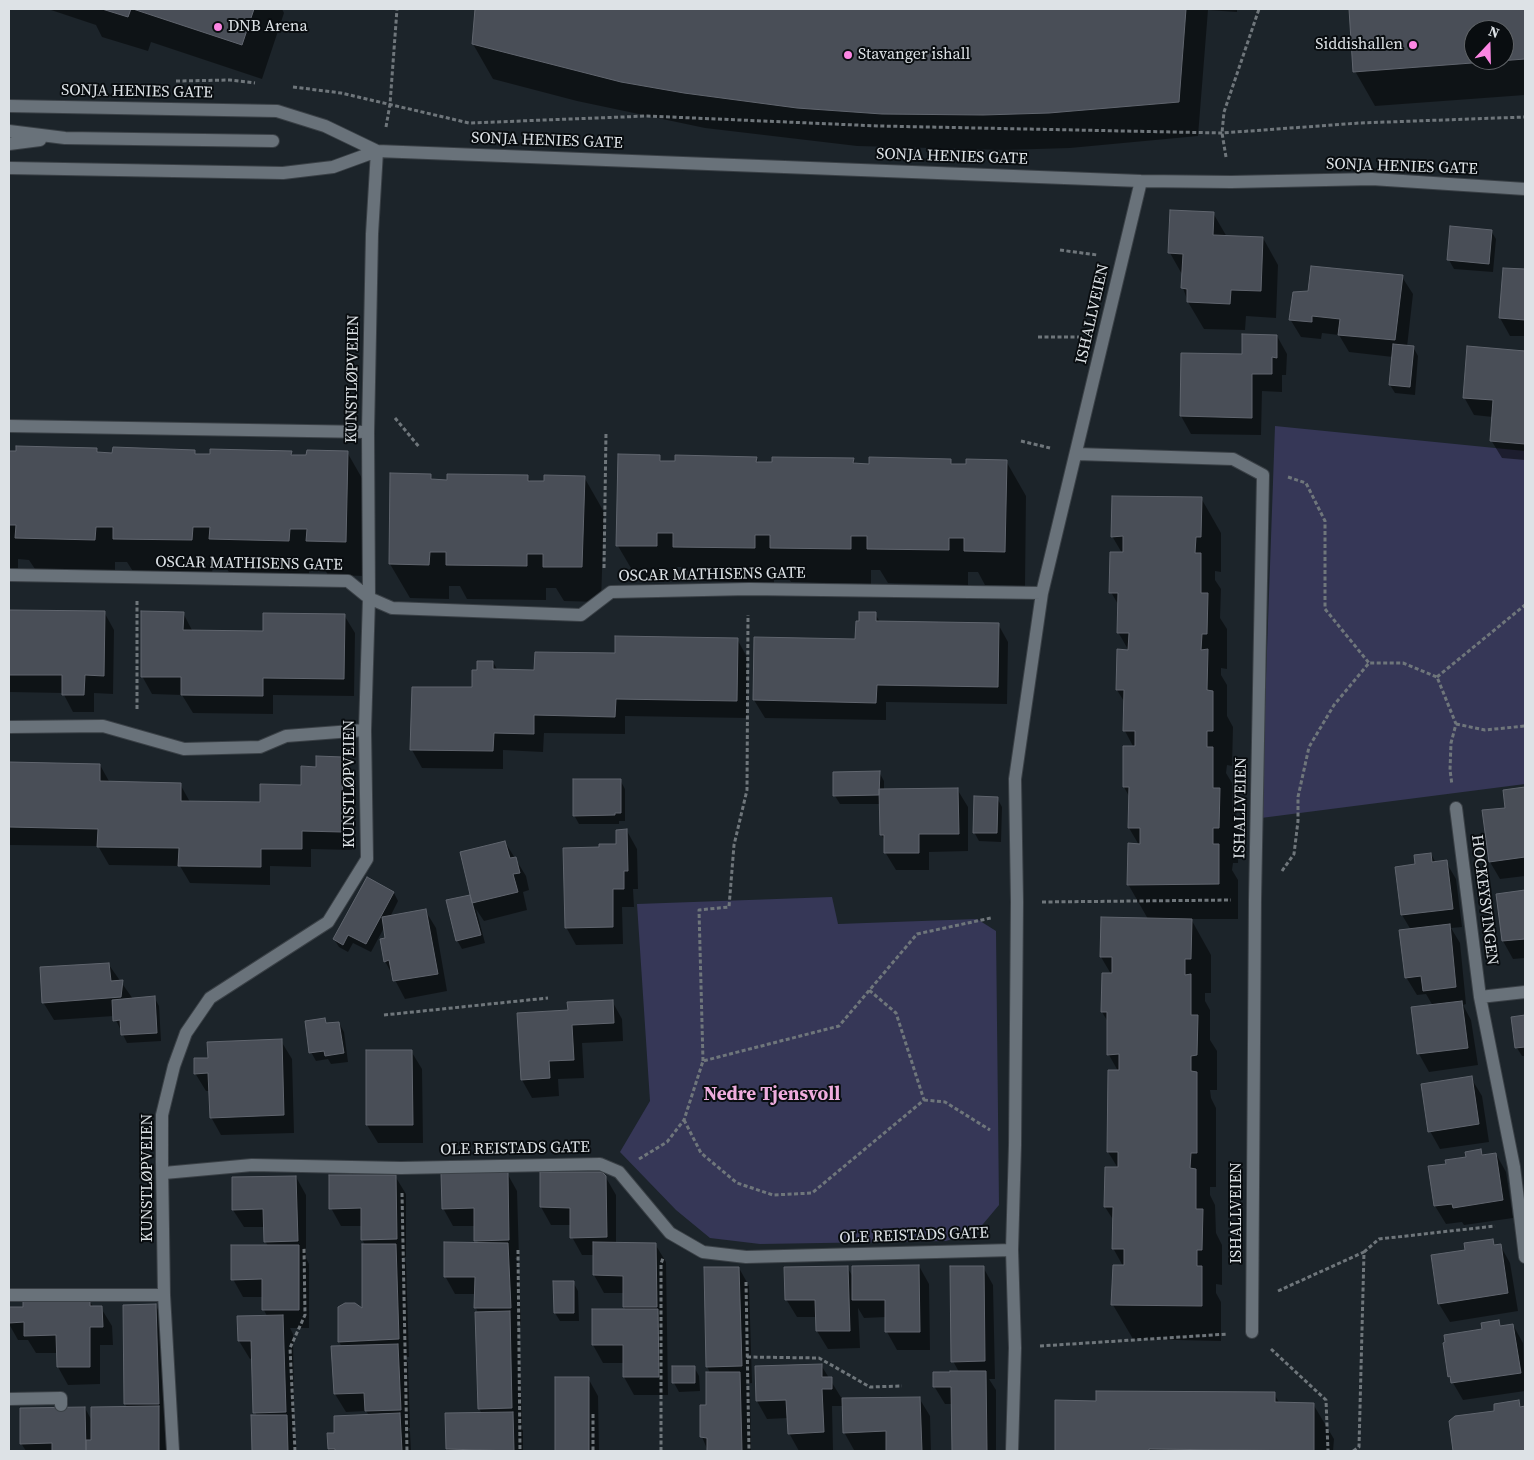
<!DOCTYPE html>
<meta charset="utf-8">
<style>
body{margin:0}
#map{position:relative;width:1534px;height:1460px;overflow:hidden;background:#1c242a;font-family:"Source Serif 4",serif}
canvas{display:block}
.frame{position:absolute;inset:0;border:10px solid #dde2e6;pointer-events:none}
.north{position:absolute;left:1464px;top:20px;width:50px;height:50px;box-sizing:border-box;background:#090d10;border:1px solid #5e6266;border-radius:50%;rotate:21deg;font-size:14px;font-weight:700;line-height:20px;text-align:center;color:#dde2e6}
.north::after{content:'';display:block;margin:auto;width:18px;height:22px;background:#fc86e3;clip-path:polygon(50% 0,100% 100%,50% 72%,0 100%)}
</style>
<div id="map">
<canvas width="1534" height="1460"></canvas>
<div class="frame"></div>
<div class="north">N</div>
</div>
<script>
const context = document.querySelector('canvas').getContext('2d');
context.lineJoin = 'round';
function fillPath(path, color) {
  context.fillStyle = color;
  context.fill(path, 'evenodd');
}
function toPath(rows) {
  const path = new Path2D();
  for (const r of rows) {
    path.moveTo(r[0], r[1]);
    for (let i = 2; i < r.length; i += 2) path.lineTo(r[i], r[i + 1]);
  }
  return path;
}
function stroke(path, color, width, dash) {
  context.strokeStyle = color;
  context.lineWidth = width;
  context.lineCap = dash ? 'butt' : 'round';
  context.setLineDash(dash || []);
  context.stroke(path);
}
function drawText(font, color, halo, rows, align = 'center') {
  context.font = font + ' "Source Serif 4",serif';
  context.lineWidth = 4;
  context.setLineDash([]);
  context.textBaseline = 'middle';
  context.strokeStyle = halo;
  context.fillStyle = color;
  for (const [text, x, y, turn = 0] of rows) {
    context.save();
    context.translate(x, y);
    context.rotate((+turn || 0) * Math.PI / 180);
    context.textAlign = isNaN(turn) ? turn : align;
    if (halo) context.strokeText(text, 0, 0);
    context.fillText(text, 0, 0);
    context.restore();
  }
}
fillPath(toPath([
 [1275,426,1525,451,1525,784,1261,818],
 [832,897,838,924,977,919,996,931,999,1205,978,1230,946,1241,760,1244,710,1238,676,1210,620,1152,650,1101,637,904]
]), '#363757');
fillPath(toPath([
 [48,9,282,9,284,13,262,79,151,42,148,51,102,37,96,25],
 [476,9,1237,9,1237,12,1208,10,1198,136,1070,148,1004,150,857,146,705,128,577,101,493,79,473,44],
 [1350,9,1525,9,1525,95,1375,106,1355,71],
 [1474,30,1504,30,1504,60,1474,60],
 [1213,213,1227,237,1263,238,1278,265,1276,318,1246,316,1245,330,1204,329,1188,302,1183,288,1183,276,1170,253],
 [1491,231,1496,239,1493,272,1454,269,1449,260],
 [1504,269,1525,271,1525,336,1510,336,1500,318],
 [1402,277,1413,294,1407,347,1413,347,1418,356,1415,395,1395,393,1390,385,1393,357,1349,352,1339,335,1322,333,1321,339,1301,337,1290,319,1310,292],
 [1277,336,1287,354,1286,375,1282,375,1282,392,1262,391,1261,435,1191,434,1181,416,1182,354,1243,355],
 [1468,347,1525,352,1525,460,1502,458,1491,440,1493,417,1474,415,1464,397],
 [97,449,99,453,194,451,196,455,291,452,294,457,347,452,367,487,366,576,328,575,321,563,309,563,309,575,230,574,223,562,213,562,212,575,134,573,127,562,115,562,115,574,37,572,29,560,18,559,18,572,9,572,9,453],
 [659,456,662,462,756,458,759,463,853,459,856,465,870,465,950,460,953,466,1006,461,1026,496,1025,586,985,585,978,572,968,572,968,585,888,583,880,570,871,570,871,584,791,582,783,569,774,569,774,583,694,581,686,567,676,567,676,581,638,580,618,546],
 [430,475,434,481,527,476,531,482,545,482,584,477,604,512,601,602,564,601,556,588,546,588,546,600,467,599,460,586,449,586,449,599,410,598,390,564],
 [1201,498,1221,533,1221,572,1215,571,1215,580,1221,589,1220,618,1227,629,1227,669,1221,668,1221,675,1227,685,1227,716,1233,727,1232,766,1227,765,1226,773,1232,783,1232,812,1239,824,1238,863,1233,863,1232,870,1238,880,1238,919,1191,919,1211,955,1211,993,1205,993,1205,1001,1210,1010,1210,1040,1217,1051,1217,1090,1210,1090,1211,1098,1216,1108,1216,1187,1210,1187,1210,1195,1215,1205,1216,1233,1222,1245,1222,1285,1216,1284,1216,1293,1221,1302,1221,1341,1133,1339,1113,1305,1123,1266,1113,1248,1114,1221,1105,1207,1118,1168,1108,1152,1118,1071,1109,1055,1108,1022,1102,1012,1111,974,1101,957,1148,919,1128,884,1139,845,1129,828,1130,798,1124,787,1124,748,1134,748,1125,731,1125,703,1117,690,1129,651,1118,632,1119,606,1111,592,1122,553,1112,536],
 [9,611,104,612,114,630,113,694,94,693,94,712,73,712,63,693,9,692],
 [183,613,193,632,264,633,344,615,355,633,354,696,273,695,273,714,193,713,182,695,152,694,142,676],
 [875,614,880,622,998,624,1008,642,1007,704,886,702,886,720,765,718,754,700,755,639,857,640],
 [737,639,747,657,747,718,625,716,625,734,544,733,543,752,503,750,503,769,422,768,412,750,473,689,478,671,493,662,498,671,535,671,616,655],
 [342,758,352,776,352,850,311,849,311,867,270,866,270,885,190,883,180,866,109,865,98,846,9,845,9,764,100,765,110,783,180,784,190,802,262,803,302,786,317,768],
 [879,772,884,781,884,790,957,789,968,807,968,851,929,852,929,870,896,870,885,852,885,841,881,834,880,804,840,804,835,796],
 [620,780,625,789,625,821,619,821,619,824,579,824,574,815],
 [1525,788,1525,876,1500,879,1490,862,1507,809,1504,791],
 [997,798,1002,807,1001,842,979,841,974,832],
 [627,831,637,849,638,889,633,889,634,907,622,907,623,944,576,945,566,927,600,849,617,845],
 [505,842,526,876,529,890,523,892,527,910,484,921,476,909,485,943,462,949,457,940,447,901,472,896],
 [1431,854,1436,863,1446,862,1456,879,1462,927,1451,928,1460,943,1466,1004,1463,1005,1471,1020,1478,1065,1429,1072,1419,1054,1433,1006,1426,994,1417,995,1406,977,1411,930,1402,915,1397,868,1416,865],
 [1525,892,1525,958,1513,959,1503,941,1497,895],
 [394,893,398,901,390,917,425,910,436,928,447,991,405,999,385,961,387,939,385,926,371,952,353,943,348,952,339,947,334,939],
 [109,965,133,999,154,997,159,1006,161,1041,127,1043,114,1016,54,1020,43,1002],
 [612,1001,622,1019,623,1041,582,1043,584,1078,558,1079,559,1096,532,1098,522,1080,569,1011],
 [1525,1017,1525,1056,1522,1056,1517,1048,1513,1018],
 [324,1019,327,1025,339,1023,344,1032,348,1062,331,1064,328,1059,316,1061,311,1052],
 [281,1041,292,1059,294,1133,221,1135,211,1117,210,1091,206,1091,195,1073,209,1059],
 [367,1051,411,1051,422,1069,423,1143,378,1143,367,1125],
 [1471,1078,1482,1096,1489,1142,1440,1149,1430,1131],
 [1481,1151,1484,1156,1496,1154,1506,1172,1513,1218,1464,1225,1462,1222,1446,1224,1435,1206,1430,1167,1447,1165,1467,1158],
 [507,1173,517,1191,519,1258,515,1258,518,1262,521,1325,517,1325,519,1330,522,1425,520,1425,523,1431,523,1451,449,1451,447,1449,482,1414,479,1408,478,1313,476,1308,476,1294,455,1294,445,1276,478,1244,475,1226,453,1226,443,1208],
 [395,1176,406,1194,406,1257,403,1257,406,1263,409,1357,405,1357,408,1363,410,1428,407,1428,410,1432,411,1451,330,1451,329,1449,335,1434,369,1415,366,1411,346,1412,335,1394,342,1347,339,1342,359,1309,364,1307,365,1245,362,1239,362,1226,341,1226,331,1208],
 [605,1176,616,1195,616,1244,655,1244,666,1262,668,1395,634,1395,624,1377,624,1363,603,1363,593,1345,593,1311,626,1311,624,1307,624,1293,604,1293,594,1275,594,1255,582,1255,572,1237,572,1225,551,1225,541,1207],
 [296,1177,306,1195,306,1258,309,1264,309,1328,290,1328,293,1334,294,1430,297,1451,253,1451,252,1416,256,1416,252,1358,250,1359,239,1341,267,1316,264,1310,264,1297,243,1297,233,1279,268,1246,265,1241,265,1227,244,1227,233,1210],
 [1492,1240,1496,1246,1500,1245,1510,1263,1518,1311,1450,1322,1439,1304,1466,1251],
 [919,1266,929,1284,930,1350,897,1350,887,1332,886,1317,864,1318,858,1308,860,1348,828,1349,817,1331,817,1317,797,1317,786,1299,847,1267,853,1277],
 [983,1267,993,1285,995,1379,989,1379,996,1390,996,1451,953,1451,953,1404,945,1404,934,1386,959,1372,953,1361],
 [739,1268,749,1286,752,1383,746,1384,750,1391,751,1451,708,1451,702,1437,710,1373,707,1366],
 [573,1282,578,1291,579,1321,560,1321,555,1313],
 [89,1300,94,1308,101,1308,112,1326,113,1345,100,1345,100,1384,68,1385,58,1367,58,1353,36,1353,28,1340,18,1340,9,1324,9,1309],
 [124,1306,156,1306,166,1324,169,1451,26,1451,21,1443,85,1408,92,1421,127,1407,125,1404],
 [1498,1322,1501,1327,1513,1325,1523,1343,1525,1391,1463,1400,1449,1376,1483,1330],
 [821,1365,842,1399,919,1398,930,1416,931,1451,854,1450,844,1432,844,1406,832,1406,833,1450,799,1451,789,1433,788,1418,767,1419,757,1401],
 [694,1367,699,1376,700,1391,679,1392,674,1383,674,1368],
 [556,1378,588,1378,598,1396,599,1451,556,1451],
 [1274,1394,1280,1404,1313,1404,1334,1439,1333,1451,1056,1451,1057,1402,1097,1402],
 [1518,1401,1522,1408,1525,1408,1525,1451,1455,1451,1450,1421,1496,1412]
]), '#0007');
const building = toPath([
 [102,9,131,9,128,17,102,9],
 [133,9,254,9,242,45,133,9],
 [475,9,1186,9,1179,102,1049,113,983,115,882,114,797,108,684,93,621,82,472,44,475,9],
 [1349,9,1525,9,1525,59,1353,72,1349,9],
 [1474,30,1504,30,1504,60,1474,60,1474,30],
 [1170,210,1214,212,1213,235,1263,237,1261,291,1231,290,1230,304,1187,302,1187,289,1181,288,1183,254,1168,253,1170,210],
 [1450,226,1492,230,1489,264,1447,260,1450,226],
 [1311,266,1403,275,1395,340,1338,335,1340,319,1312,316,1312,322,1289,320,1293,292,1308,291,1311,266],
 [1503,268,1525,269,1525,320,1499,318,1503,268],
 [1242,334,1277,335,1277,358,1272,357,1272,374,1252,374,1252,418,1180,416,1181,353,1242,354,1242,334],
 [1393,344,1414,346,1410,387,1389,385,1393,344],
 [1467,346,1525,351,1525,444,1490,441,1493,400,1463,398,1467,346],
 [16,446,97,448,97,452,112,453,113,447,195,450,195,454,210,454,210,449,292,451,291,455,306,455,307,450,348,451,346,542,306,541,307,529,290,529,289,541,209,539,210,527,193,527,192,540,113,539,113,527,96,527,95,540,15,538,16,525,9,525,9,451,16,451,16,446],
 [618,454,660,455,660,461,675,461,675,455,757,457,756,462,772,462,772,457,854,458,853,463,869,464,869,457,951,459,951,464,966,464,966,459,1007,460,1005,552,964,551,964,538,949,538,949,550,867,549,867,536,851,536,851,549,770,548,770,535,755,535,755,548,673,547,673,533,657,533,657,546,616,546,618,454],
 [390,473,431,474,431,479,447,480,447,474,528,475,528,481,544,481,544,475,585,476,582,567,543,567,543,554,527,554,527,566,446,565,446,552,430,552,429,565,389,564,390,473],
 [1112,496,1202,497,1201,537,1196,537,1195,553,1201,553,1201,593,1208,593,1207,634,1202,634,1201,650,1208,649,1207,690,1213,691,1213,731,1207,731,1207,747,1213,747,1213,788,1220,788,1219,828,1213,828,1213,844,1219,844,1219,884,1127,885,1128,843,1140,844,1140,828,1128,828,1129,787,1123,787,1123,746,1135,746,1135,731,1123,731,1124,690,1116,690,1117,649,1128,650,1129,633,1117,633,1118,593,1109,593,1110,552,1123,552,1123,536,1111,537,1112,496],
 [9,610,105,611,104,676,85,675,84,695,62,695,62,675,9,675,9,610],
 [141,611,184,612,183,630,263,631,263,613,345,614,344,679,263,678,263,696,181,695,181,677,141,677,141,611],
 [859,612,876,612,876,621,999,623,998,687,877,685,876,703,753,700,754,637,855,639,856,621,859,621,859,612],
 [615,636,738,638,737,701,616,699,615,717,534,715,534,734,494,733,493,751,410,750,412,687,472,687,472,670,477,670,477,661,493,661,493,669,534,670,535,652,615,653,615,636],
 [316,756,343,757,342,832,302,831,302,849,261,849,261,867,178,866,179,848,97,847,98,829,9,827,9,762,100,764,100,781,181,783,181,801,260,802,260,784,301,785,301,766,316,767,316,756],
 [880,771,879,795,833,796,833,772,880,771],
 [573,779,621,779,621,813,615,813,615,815,573,816,573,779],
 [1525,787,1525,857,1489,862,1482,810,1505,808,1503,790,1525,787],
 [958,788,959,834,919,834,919,853,884,853,884,835,880,835,879,789,958,788],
 [974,796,998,797,997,833,973,833,974,796],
 [627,829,628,871,624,871,624,889,613,889,613,927,565,928,563,848,599,847,599,844,616,844,616,830,627,829],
 [505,841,510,858,516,857,520,873,513,874,518,892,472,903,460,852,505,841],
 [1431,853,1432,862,1447,860,1453,909,1401,915,1395,867,1415,864,1414,855,1431,853],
 [367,877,394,892,366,944,348,935,343,945,333,939,367,877],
 [1525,890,1525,939,1502,941,1496,894,1525,890],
 [470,895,481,935,456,941,446,900,470,895],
 [426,909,438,974,393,981,389,960,384,962,380,939,385,938,382,917,426,909],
 [1101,917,1192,919,1191,959,1185,959,1185,975,1191,974,1191,1015,1198,1015,1197,1055,1191,1056,1191,1071,1197,1072,1197,1153,1191,1153,1190,1168,1196,1169,1196,1209,1203,1209,1202,1250,1197,1250,1197,1266,1202,1266,1202,1306,1111,1305,1113,1265,1124,1265,1124,1249,1112,1249,1113,1207,1104,1207,1105,1167,1118,1167,1118,1152,1107,1152,1108,1070,1119,1070,1119,1054,1107,1055,1107,1012,1101,1012,1102,973,1112,973,1112,957,1100,957,1101,917],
 [1450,924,1456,987,1423,991,1421,976,1405,978,1399,930,1450,924],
 [109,963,111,981,123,980,121,997,42,1003,40,967,109,963],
 [155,996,157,1033,121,1035,120,1020,113,1021,112,1000,155,996],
 [613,1000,614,1023,572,1025,574,1060,549,1061,550,1078,521,1080,517,1013,568,1010,567,1002,613,1000],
 [1462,1001,1468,1048,1417,1054,1411,1007,1462,1001],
 [1525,1015,1525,1047,1515,1048,1511,1017,1525,1015],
 [325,1018,326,1023,339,1022,344,1053,325,1056,324,1051,309,1053,305,1021,325,1018],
 [282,1039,284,1115,210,1118,208,1073,194,1074,194,1058,208,1058,207,1042,282,1039],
 [366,1050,412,1050,413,1125,366,1125,366,1050],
 [1472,1076,1479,1124,1428,1132,1421,1084,1472,1076],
 [1481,1149,1482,1155,1496,1153,1503,1200,1453,1208,1452,1204,1434,1206,1428,1166,1446,1164,1445,1160,1466,1157,1465,1152,1481,1149],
 [508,1172,509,1240,474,1241,474,1208,442,1209,441,1173,508,1172],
 [540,1172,602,1172,606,1176,607,1237,570,1238,570,1208,540,1207,540,1172],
 [329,1175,396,1175,397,1239,361,1240,361,1208,329,1209,329,1175],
 [296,1176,298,1241,264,1242,263,1209,232,1210,232,1177,296,1176],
 [1493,1239,1494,1245,1501,1244,1508,1293,1438,1304,1431,1255,1465,1250,1464,1243,1493,1239],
 [444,1242,508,1243,511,1308,474,1308,475,1277,444,1277,444,1242],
 [593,1242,656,1243,657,1307,623,1307,623,1276,593,1275,593,1242],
 [362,1244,396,1244,399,1339,338,1342,338,1307,345,1303,355,1303,362,1308,362,1244],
 [231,1245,299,1245,299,1310,262,1310,262,1279,231,1280,231,1245],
 [919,1265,920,1332,885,1332,885,1300,852,1300,852,1266,919,1265],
 [848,1266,850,1331,816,1331,815,1300,785,1300,784,1267,848,1266],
 [950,1266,984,1266,985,1361,951,1362,950,1266],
 [704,1267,739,1267,742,1366,706,1367,704,1267],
 [553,1281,574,1281,574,1313,554,1313,553,1281],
 [90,1299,90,1306,102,1306,103,1327,90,1327,90,1367,57,1367,56,1335,24,1336,24,1322,9,1323,9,1307,23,1307,23,1301,90,1299],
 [156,1304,159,1404,124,1404,123,1305,156,1304],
 [592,1309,658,1309,659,1377,623,1377,623,1345,592,1345,592,1309],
 [510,1311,512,1408,478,1409,475,1312,510,1311],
 [283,1315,286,1412,253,1413,251,1341,238,1341,237,1316,283,1315],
 [1499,1320,1500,1326,1513,1324,1521,1373,1451,1383,1450,1376,1448,1377,1443,1343,1445,1342,1444,1335,1482,1329,1481,1323,1499,1320],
 [398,1344,401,1410,365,1411,364,1393,334,1394,331,1346,398,1344],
 [822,1364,822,1377,832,1377,832,1389,822,1389,824,1432,788,1434,786,1400,756,1401,755,1366,822,1364],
 [672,1366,695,1366,695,1383,672,1383,672,1366],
 [950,1371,986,1371,987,1451,952,1451,951,1387,933,1387,933,1372,950,1372,950,1371],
 [706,1372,740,1372,742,1451,707,1451,707,1438,700,1437,700,1405,706,1405,706,1372],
 [555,1377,589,1377,589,1451,555,1451,555,1377],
 [1096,1391,1275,1392,1275,1402,1314,1403,1314,1451,1149,1449,1149,1451,1055,1451,1055,1400,1096,1401,1096,1391],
 [920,1397,922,1451,886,1451,886,1431,843,1433,842,1398,920,1397],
 [1519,1400,1520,1407,1525,1406,1525,1451,1453,1451,1449,1421,1455,1416,1494,1411,1494,1404,1519,1400],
 [159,1406,159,1451,86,1451,86,1440,91,1440,91,1407,159,1406],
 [85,1407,86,1451,52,1451,52,1443,20,1444,20,1408,85,1407],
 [513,1412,514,1451,446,1449,445,1413,513,1412],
 [400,1413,402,1451,335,1451,335,1449,328,1449,327,1433,334,1433,334,1416,400,1413],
 [251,1415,287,1415,288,1451,252,1451,251,1415]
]);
fillPath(building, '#494e57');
stroke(building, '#60656e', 1);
const lane = toPath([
 [9,131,65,138,273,141],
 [9,144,40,140],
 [9,426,368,432]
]);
const street = toPath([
 [9,106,277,111,325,126,377,151],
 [9,168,283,173,333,167,377,151,1141,181,1231,182,1372,179,1525,189],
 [1077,454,1233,459,1263,475,1255,900,1252,1332],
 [9,575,348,581,369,598,392,608,581,615,611,592,749,589,1042,593],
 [9,727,103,726,184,749,260,747,286,736,365,730],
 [1456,808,1480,997,1514,1167,1525,1257],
 [1480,997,1525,992],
 [164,1173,252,1165,401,1168,600,1164,619,1172,670,1233,703,1252,746,1257,1012,1250],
 [9,1295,164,1295],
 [9,1399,61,1398,61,1405],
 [173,1451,164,1295,162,1163,162,1115,174,1066,186,1033,210,998,328,922,367,859,365,730,369,598,368,432,372,234,377,151],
 [1012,1451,1015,1348,1012,1250,1015,1145,1017,902,1015,779,1042,593,1141,181]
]);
stroke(lane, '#3a4046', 14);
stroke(street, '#3a4046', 14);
stroke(toPath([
 [176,81,230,80,255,83],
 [293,87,341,93,469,123,647,116,879,126,1222,133,1360,123,1525,117],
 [386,127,390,104,397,9],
 [1226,157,1222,133,1224,112,1259,9],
 [1060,250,1097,255],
 [1038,337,1079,337],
 [395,418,420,448],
 [1021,441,1050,448],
 [1288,477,1306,483,1325,521,1325,609,1369,663],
 [604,568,606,432],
 [137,601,137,710],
 [1437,677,1525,605],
 [1456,724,1485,730,1525,726],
 [1282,871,1294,854,1298,821,1298,797,1309,747,1334,705,1369,663,1403,663,1437,677,1456,724,1451,743,1450,770,1452,785],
 [1042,902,1231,900],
 [384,1015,548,998],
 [703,1061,699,910,729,907,734,845,747,790,748,615],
 [924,1100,945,1102,990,1130],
 [684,1120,701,1153,737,1183,773,1195,812,1193,924,1100,896,1013,869,990],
 [639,1159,667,1142,684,1120,703,1061,839,1026,917,934,991,918],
 [402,1193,407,1451],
 [518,1250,520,1451],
 [1364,1252,1379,1239,1495,1226],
 [746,1282,749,1451],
 [1278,1291,1364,1252,1359,1447,1353,1451],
 [1040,1346,1228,1334],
 [1271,1349,1326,1400,1328,1451],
 [747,1357,819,1358,870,1387,902,1386],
 [593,1414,593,1451],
 [295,1451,290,1348,305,1315,304,1247],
 [661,1451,661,1264,663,1258]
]), '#6f767b', 3, [4, 2.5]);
stroke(lane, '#69727a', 12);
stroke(street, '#69727a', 12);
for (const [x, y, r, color] of [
 [218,27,5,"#fc86e3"],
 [1413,45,5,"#fc86e3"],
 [848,55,5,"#fc86e3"]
]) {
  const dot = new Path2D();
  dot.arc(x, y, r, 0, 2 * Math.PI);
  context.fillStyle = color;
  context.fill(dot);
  stroke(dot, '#090d10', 2);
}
drawText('16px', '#dde2e6', '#090d10', [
 ["DNB Arena",228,27],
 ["Siddishallen",1403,45,"right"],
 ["Stavanger ishall",858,55]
], 'left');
drawText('16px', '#dde2e6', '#090d10', [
 ["SONJA HENIES GATE",137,92,1],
 ["SONJA HENIES GATE",547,141,2],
 ["SONJA HENIES GATE",952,157,2],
 ["SONJA HENIES GATE",1402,167,2],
 ["ISHALLVEIEN",1093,314,-77],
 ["KUNSTLØPVEIEN",353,379,-89],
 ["OSCAR MATHISENS GATE",249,564,1],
 ["OSCAR MATHISENS GATE",712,575,-1],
 ["KUNSTLØPVEIEN",350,784,-90],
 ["ISHALLVEIEN",1241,808,-89],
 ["HOCKEYSVINGEN",1484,900,83],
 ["OLE REISTADS GATE",515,1149,-1],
 ["KUNSTLØPVEIEN",148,1178,-90],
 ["ISHALLVEIEN",1237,1213,-90],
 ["OLE REISTADS GATE",914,1236,-2]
]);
drawText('bold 19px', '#eeacdd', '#090d10', [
 ["Nedre Tjensvoll",772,1095]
]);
</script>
